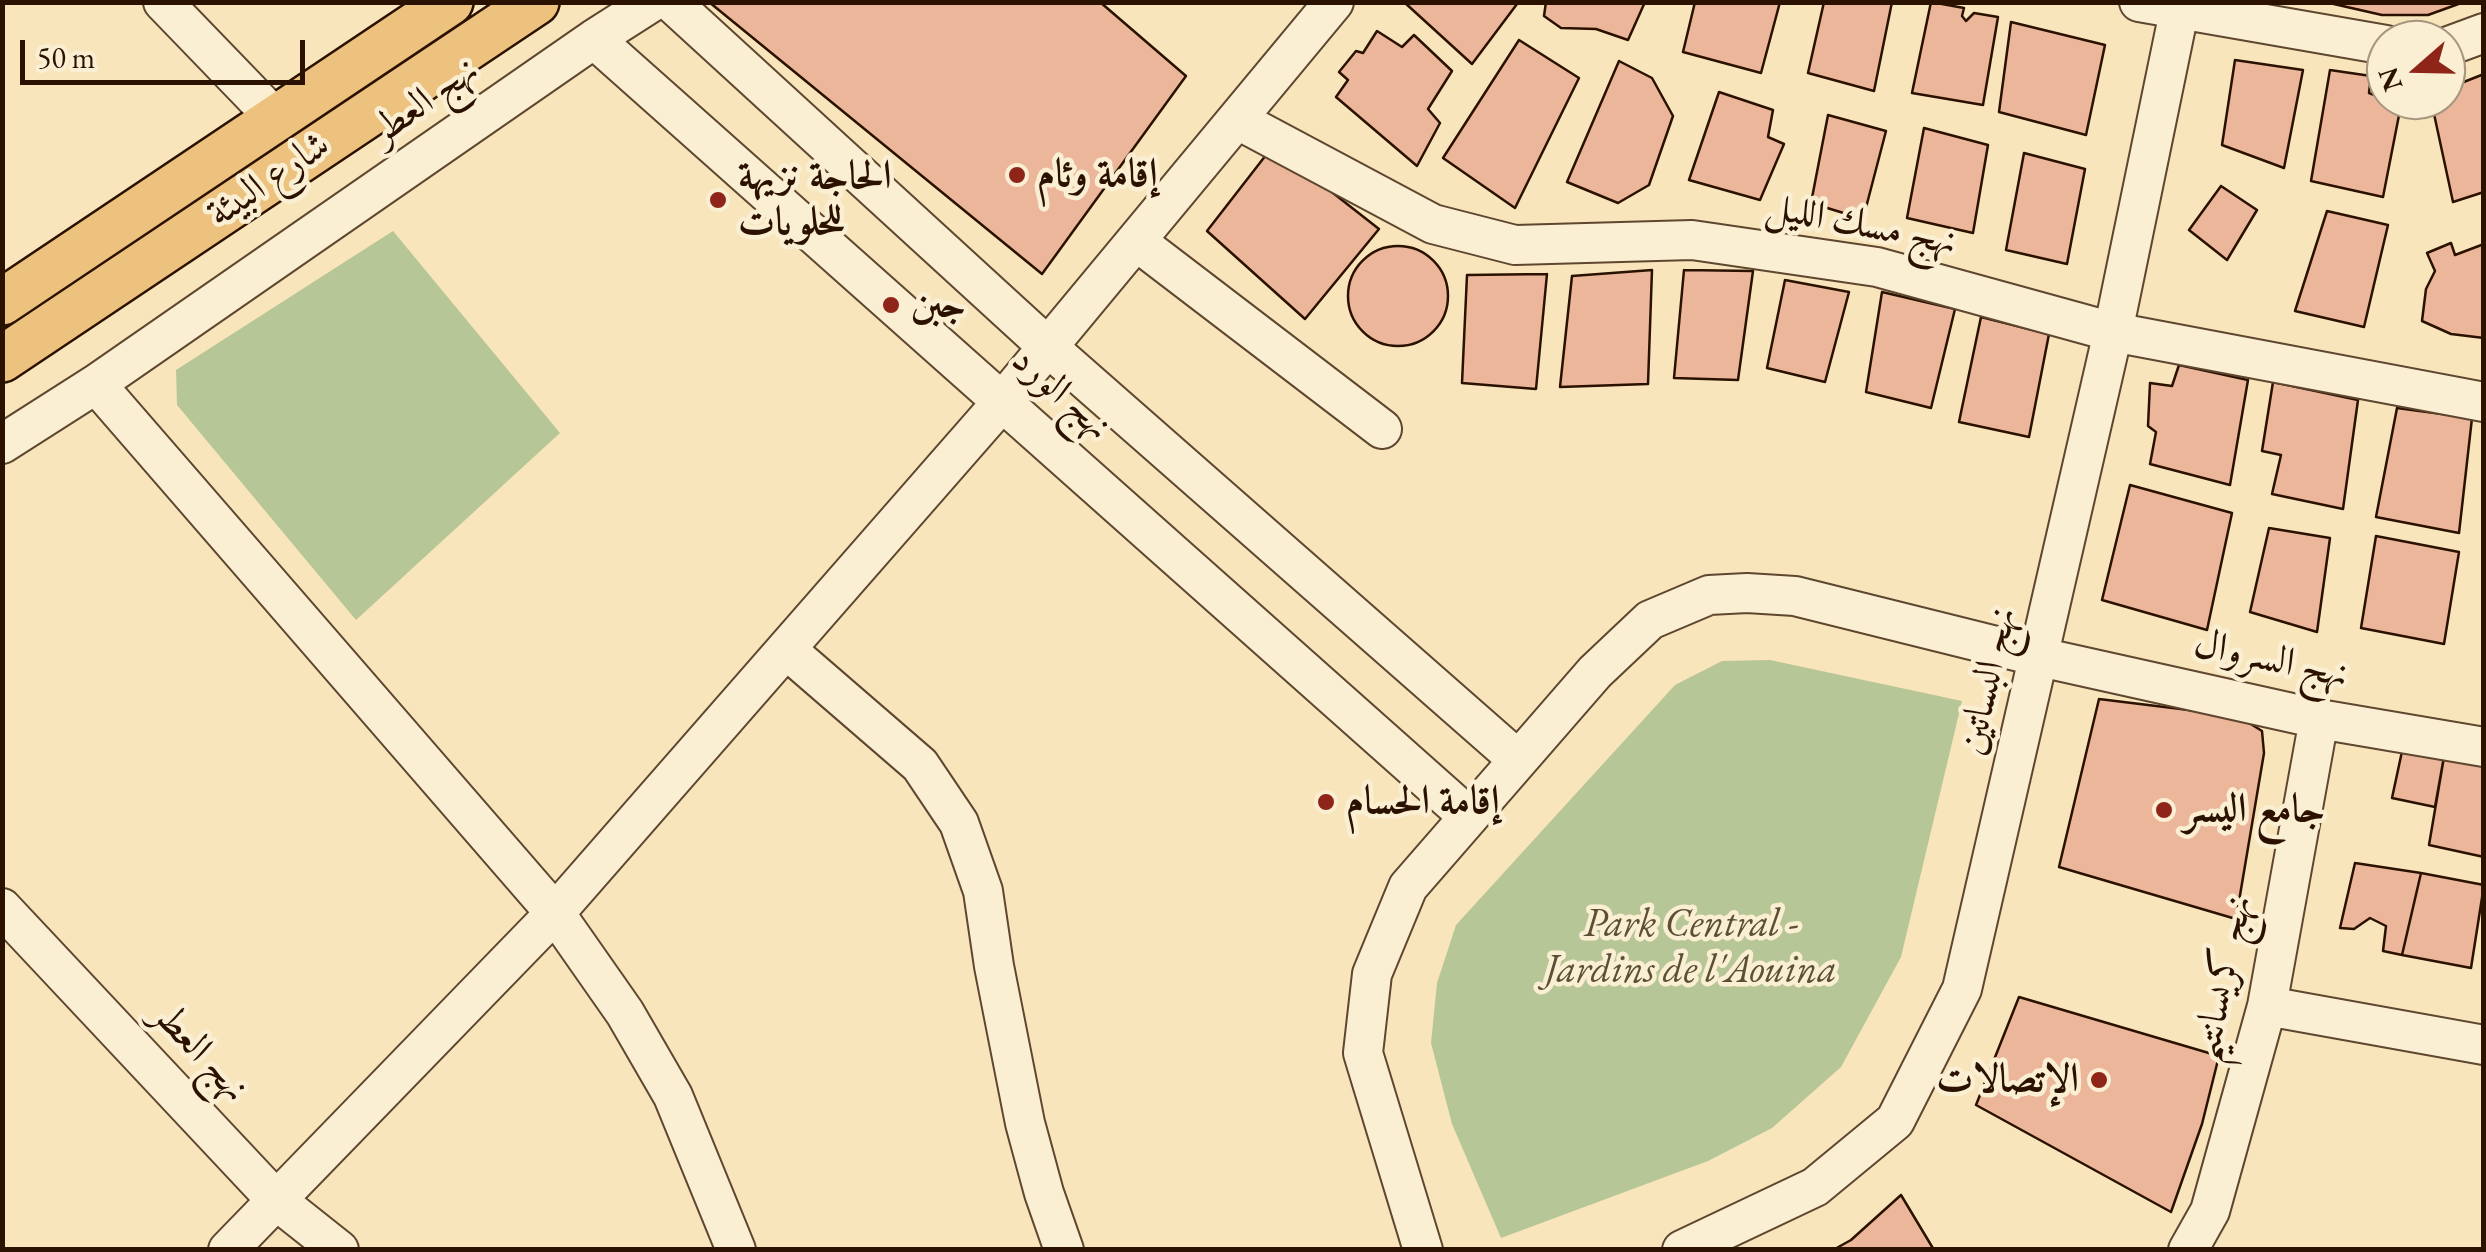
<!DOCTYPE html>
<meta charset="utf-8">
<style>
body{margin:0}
#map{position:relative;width:2486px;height:1252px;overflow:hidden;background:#f8e5bc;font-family:"EB Garamond",serif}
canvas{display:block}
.frame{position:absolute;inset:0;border:5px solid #2b1100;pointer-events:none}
.north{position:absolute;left:2366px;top:20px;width:100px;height:100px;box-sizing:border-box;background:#faeed3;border:2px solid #a7967f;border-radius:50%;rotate:250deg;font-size:28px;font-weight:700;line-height:40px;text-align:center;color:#2b1100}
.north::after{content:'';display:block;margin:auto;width:35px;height:45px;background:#8f2418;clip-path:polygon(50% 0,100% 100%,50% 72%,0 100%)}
.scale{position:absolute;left:20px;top:40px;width:285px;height:45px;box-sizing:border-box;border:5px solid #2b1100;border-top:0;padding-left:12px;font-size:30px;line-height:35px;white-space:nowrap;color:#2b1100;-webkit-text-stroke:8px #faeed3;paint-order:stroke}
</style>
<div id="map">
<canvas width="2486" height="1252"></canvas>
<div class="frame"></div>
<div class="north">N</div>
<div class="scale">50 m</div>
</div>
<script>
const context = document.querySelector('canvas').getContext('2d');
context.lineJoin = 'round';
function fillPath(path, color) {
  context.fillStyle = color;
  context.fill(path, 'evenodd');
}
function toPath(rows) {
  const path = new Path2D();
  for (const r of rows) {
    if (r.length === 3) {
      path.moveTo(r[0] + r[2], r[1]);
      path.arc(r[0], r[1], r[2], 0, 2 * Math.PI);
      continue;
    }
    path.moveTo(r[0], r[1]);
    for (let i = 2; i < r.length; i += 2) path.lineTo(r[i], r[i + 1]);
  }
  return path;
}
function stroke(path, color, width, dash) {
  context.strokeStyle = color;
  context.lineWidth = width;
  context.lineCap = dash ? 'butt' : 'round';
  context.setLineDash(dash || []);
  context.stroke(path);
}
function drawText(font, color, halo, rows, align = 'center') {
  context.font = font + ' "EB Garamond",Amiri,serif';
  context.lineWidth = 9;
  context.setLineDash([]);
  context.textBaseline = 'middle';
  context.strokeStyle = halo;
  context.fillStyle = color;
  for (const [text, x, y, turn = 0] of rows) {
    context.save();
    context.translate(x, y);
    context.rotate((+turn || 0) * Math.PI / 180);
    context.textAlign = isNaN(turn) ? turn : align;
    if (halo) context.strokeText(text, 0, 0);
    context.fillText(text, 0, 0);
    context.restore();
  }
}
fillPath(toPath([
 [393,231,560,433,356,620,177,405,176,370],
 [1770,660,1962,701,1901,957,1841,1067,1772,1128,1708,1161,1501,1238,1452,1124,1431,1043,1437,983,1456,925,1675,685,1722,661]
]), '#b7c696');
const building = toPath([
 [709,2,1100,2,1186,76,1042,274,709,2],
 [1404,2,1515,2,1517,4,1472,64,1404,2],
 [1546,2,1645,2,1628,40,1596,29,1561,28,1544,16,1546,2],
 [1695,2,1780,2,1761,73,1683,52,1695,2],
 [1824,2,1892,2,1874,91,1808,73,1824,2],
 [1931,2,1964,8,1962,16,1966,21,1974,13,1998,17,1983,105,1912,93,1931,2],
 [2325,2,2464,2,2428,15,2382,15,2325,2],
 [2011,22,2105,45,2086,135,1999,112,2011,22],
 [1377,31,1402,47,1414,35,1452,71,1428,109,1440,123,1417,166,1336,97,1348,80,1339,72,1356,51,1363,53,1377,31],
 [1519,40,1579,78,1515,208,1443,158,1519,40],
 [2235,60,2303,70,2284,168,2222,145,2235,60],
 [1619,61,1652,78,1673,116,1649,185,1618,203,1567,182,1619,61],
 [2330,70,2371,76,2369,93,2401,105,2383,197,2311,181,2330,70],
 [2484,74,2484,192,2453,202,2431,100,2446,100,2446,89,2484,74],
 [1719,92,1773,110,1768,137,1784,144,1760,200,1689,180,1719,92],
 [1828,115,1886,131,1863,219,1811,203,1828,115],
 [1924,128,1988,145,1973,233,1907,218,1924,128],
 [1273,146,1379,229,1305,319,1207,231,1273,146],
 [2024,153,2085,169,2067,264,2006,250,2024,153],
 [2221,186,2257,210,2227,260,2189,230,2221,186],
 [2327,211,2388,225,2364,327,2295,311,2327,211],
 [2451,243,2455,255,2484,244,2484,338,2451,334,2422,321,2426,289,2435,271,2427,253,2451,243],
 [1398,296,50],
 [1652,270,1648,384,1560,387,1572,276,1652,270],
 [1684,270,1753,271,1738,380,1674,378,1684,270],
 [1547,274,1536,389,1462,383,1467,275,1547,274],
 [1785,280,1849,292,1825,382,1767,368,1785,280],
 [1882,292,1955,309,1931,408,1866,392,1882,292],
 [1981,317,2049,334,2029,437,1959,422,1981,317],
 [2179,365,2248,380,2230,485,2150,464,2156,432,2148,426,2150,383,2172,386,2179,365],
 [2273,382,2358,400,2343,509,2272,494,2281,455,2262,451,2273,382],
 [2397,408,2472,418,2459,533,2376,517,2397,408],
 [2130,485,2232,513,2207,630,2102,600,2130,485],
 [2269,528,2330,538,2317,632,2250,612,2269,528],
 [2376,536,2459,552,2444,644,2361,628,2376,536],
 [2099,699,2238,716,2262,731,2264,753,2236,919,2059,867,2099,699],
 [2404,742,2445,751,2435,807,2392,798,2404,742],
 [2445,751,2484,760,2484,857,2429,845,2445,751],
 [2355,863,2421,873,2402,955,2383,951,2386,926,2370,918,2354,929,2340,928,2355,863],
 [2421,873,2484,885,2471,968,2402,955,2421,873],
 [2019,997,2219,1056,2202,1124,2171,1212,1976,1105,2019,997],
 [1901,1195,1934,1250,1833,1250,1851,1240,1901,1195]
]);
fillPath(building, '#ebb699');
stroke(building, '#2b1100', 2.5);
const minor = toPath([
 [163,2,277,120],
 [671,2,1048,347,1517,759],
 [2139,2,2386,45],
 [594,39,1469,817],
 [2446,47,2484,33],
 [1238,120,1433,224,1515,245,1692,240,1877,267,2113,332,2484,402],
 [1136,241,1382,429],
 [96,384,555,913,625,1013,673,1096,736,1250],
 [2,444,96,384,594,39,652,2],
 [787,650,920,765,959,823,983,891,994,966,1025,1123,1044,1193,1064,1250],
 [2,908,276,1200,339,1250],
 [2267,1006,2484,1045],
 [228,1250,555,913,1002,402,1334,2],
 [1423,1250,1363,1053,1372,974,1408,887,1595,672,1650,620,1709,595,1747,593,1795,596,2040,657,2319,719,2484,747],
 [1682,1250,1815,1187,1895,1121,1962,989,2113,332,2181,2],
 [2188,1250,2210,1211,2267,1006,2319,719]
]);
const major = toPath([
 [2,302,450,2],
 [2,359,536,2]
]);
stroke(minor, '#5e462f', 42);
stroke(major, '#2b1100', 50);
stroke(minor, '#faeed3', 38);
stroke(major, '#ecc27e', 45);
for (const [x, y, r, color] of [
 [1017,175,10,"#8f2418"],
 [718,200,10,"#8f2418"],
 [891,305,10,"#8f2418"],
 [1326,802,10,"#8f2418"],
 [2164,810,10,"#8f2418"],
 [2099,1080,10,"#8f2418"]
]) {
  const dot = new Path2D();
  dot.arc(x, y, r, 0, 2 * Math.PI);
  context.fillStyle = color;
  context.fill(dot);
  stroke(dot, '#faeed3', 4);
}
drawText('40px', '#2b1100', '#faeed3', [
 ["نهج العطر",425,101,-35],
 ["شارع البيئة",269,180,-34],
 ["نهج مسك الليل",1861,225,11],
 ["نهج الورد",1061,394,42],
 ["نهج السروال",2271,660,12],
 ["نهج البساتين",1988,681,-77],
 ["نهج كريسانتيم",2223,979,-78],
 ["نهج العطر",200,1052,47]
]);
drawText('bold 40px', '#2b1100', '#faeed3', [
 ["إقامة وئام",1037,175],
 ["الحاجة نزيهة",738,177],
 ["للحلويات",738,223],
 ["جبن",911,305],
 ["إقامة الحسام",1346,802],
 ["جامع اليسر",2184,810],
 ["الإتصالات",2079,1080,"right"]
], 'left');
drawText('italic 40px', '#5c5034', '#faeed3', [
 ["Park Central -",1691,925],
 ["Jardins de l'Aouina",1691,971]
]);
</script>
